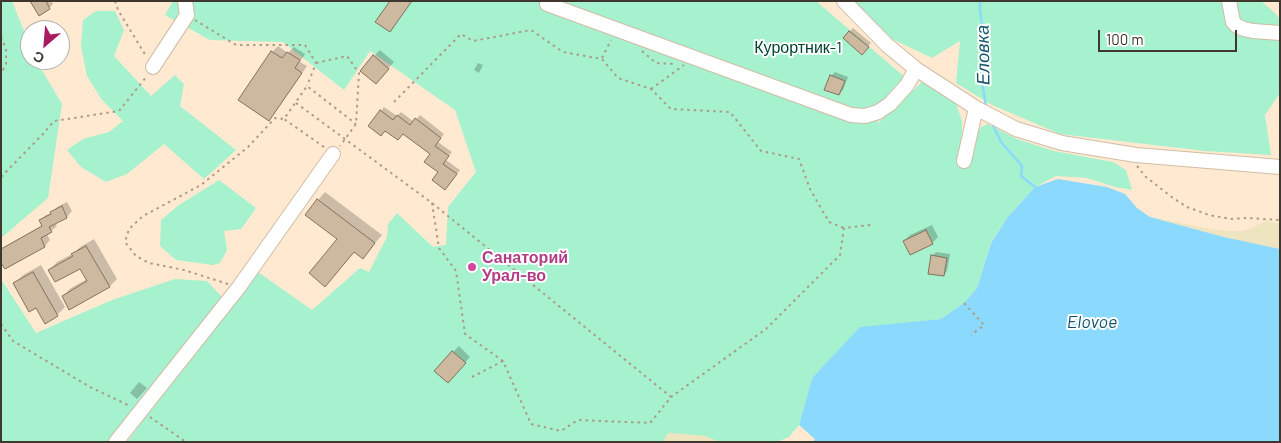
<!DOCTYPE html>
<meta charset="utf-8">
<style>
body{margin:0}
#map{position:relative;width:1281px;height:443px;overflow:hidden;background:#ffead1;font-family:Barlow,sans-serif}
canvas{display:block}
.frame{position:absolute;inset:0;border:2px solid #3f372d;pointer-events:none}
.north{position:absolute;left:20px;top:20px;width:50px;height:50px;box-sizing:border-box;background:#fff;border:1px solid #b2afab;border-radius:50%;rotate:207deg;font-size:14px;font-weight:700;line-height:20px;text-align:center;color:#3f372d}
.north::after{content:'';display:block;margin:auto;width:18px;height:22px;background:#a71c61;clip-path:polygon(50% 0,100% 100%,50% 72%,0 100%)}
.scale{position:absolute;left:1098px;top:30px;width:139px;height:22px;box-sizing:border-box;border:2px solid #3f372d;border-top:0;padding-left:6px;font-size:15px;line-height:18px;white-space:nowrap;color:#3f372d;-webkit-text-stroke:4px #fff;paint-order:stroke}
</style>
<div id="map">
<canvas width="1281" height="443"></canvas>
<div class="frame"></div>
<div class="north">С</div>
<div class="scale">100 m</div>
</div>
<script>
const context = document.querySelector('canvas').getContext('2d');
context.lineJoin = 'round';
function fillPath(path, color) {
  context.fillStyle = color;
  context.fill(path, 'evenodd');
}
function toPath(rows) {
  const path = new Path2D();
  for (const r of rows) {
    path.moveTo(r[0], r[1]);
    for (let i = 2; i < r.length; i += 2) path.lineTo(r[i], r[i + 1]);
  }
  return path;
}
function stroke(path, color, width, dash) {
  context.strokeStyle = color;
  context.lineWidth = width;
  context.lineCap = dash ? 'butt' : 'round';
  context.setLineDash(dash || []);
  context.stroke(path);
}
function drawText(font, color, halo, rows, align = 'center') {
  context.font = font + ' Barlow,sans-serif';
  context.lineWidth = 4;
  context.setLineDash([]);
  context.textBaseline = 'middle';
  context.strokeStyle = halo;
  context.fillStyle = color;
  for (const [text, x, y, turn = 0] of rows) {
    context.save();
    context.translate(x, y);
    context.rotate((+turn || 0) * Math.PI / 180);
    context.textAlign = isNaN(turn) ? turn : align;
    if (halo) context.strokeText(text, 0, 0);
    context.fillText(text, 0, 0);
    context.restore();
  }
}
fillPath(toPath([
 [1,1,12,1,30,46,30,60,36,60,62,104,48,198,1,238],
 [173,1,816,1,907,79,876,125,923,81,956,103,962,121,962,132,958,159,981,127,988,124,1017,139,1054,151,1113,162,1126,170,1132,190,1115,187,1087,178,1056,176,1035,187,1007,218,991,242,977,288,964,303,941,319,860,328,812,378,799,425,789,437,777,442,719,442,705,436,668,433,663,442,127,442,255,270,312,310,360,268,369,272,387,237,388,224,397,213,433,247,446,245,448,207,476,172,455,110,370,51,344,90,283,42,210,40,165,15],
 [851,1,1261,1,1276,14,1280,20,1280,93,1265,115,1271,155,1205,151,1060,134,992,105,956,83,960,41,932,58,888,37],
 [96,11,115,11,124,30,114,56,151,96,175,75,184,84,180,106,236,150,204,179,164,144,127,174,106,182,81,167,67,150,83,139,109,132,123,121,102,100,87,76,81,46,83,20],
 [219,180,256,208,241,229,224,231,227,250,220,263,213,265,176,260,160,246,161,220,179,205],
 [1,279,36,333,112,300,175,279,207,281,222,297,111,442,1,442]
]), '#a6f1ce');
fillPath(toPath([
 [1150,217,1210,229,1228,231,1243,231,1251,228,1266,221,1280,224,1280,249,1224,237],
 [668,433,705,436,719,442,663,442]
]), '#eee4bf');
fillPath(toPath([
 [1058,179,1107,187,1125,194,1137,208,1150,217,1224,237,1280,249,1280,442,813,442,815,439,799,425,812,378,860,327,941,319,964,303,977,288,991,243,1007,218,1035,187]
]), '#8bdafe');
fillPath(toPath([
 [35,1,51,1,53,4,49,8],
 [853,28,871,43,866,49,844,38],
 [278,46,288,53,294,47,305,54,300,62,307,66,274,114,269,120,239,99,272,52],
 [380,50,394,62,381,77,374,56],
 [478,63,483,65,479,73,474,70],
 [835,72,848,77,843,90,839,94,831,76],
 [384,107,397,116,401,112,414,122,420,115,444,134,438,142,452,152,446,160,460,170,449,185,440,172,432,154,381,111],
 [325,192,382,235,363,257,306,215,318,200],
 [67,202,72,211,67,217,55,223,57,226,51,231,47,234,50,240,45,246,5,267,1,261,1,249,43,225,40,220,46,215,51,213,57,207],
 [932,225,938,237,932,243,904,241,910,235],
 [94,239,117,279,110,286,63,296,71,288,87,279,80,267,49,270,57,262,74,253,80,247],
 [936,252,950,254,947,271,943,275,932,256],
 [41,265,65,307,57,315,36,307,15,283,23,275],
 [459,346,470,357,453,376,453,352],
 [139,382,147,388,137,399,130,393]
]), '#0003');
stroke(toPath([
 [980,1,980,11,985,46,982,83,986,106],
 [993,125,1001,142,1022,166,1021,176,1035,187]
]), '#8bdafe', 2.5);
const building = toPath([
 [30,1,46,1,50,9,39,16,30,1],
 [390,1,412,1,390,32,375,22,390,1],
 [849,31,869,47,862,55,843,38,849,31],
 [271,51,282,58,287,52,300,60,295,68,302,73,269,121,238,100,271,51],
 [373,55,389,69,376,84,360,71,373,55],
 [830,75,845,81,839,95,824,90,830,75],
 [380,110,393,120,397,115,410,125,415,118,441,138,435,146,449,156,443,164,457,174,445,190,432,180,438,172,424,162,430,154,403,134,398,140,385,131,381,136,368,126,380,110],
 [317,199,375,243,363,259,354,252,325,287,309,273,337,239,305,215,317,199],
 [62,206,67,218,49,227,52,232,41,238,45,247,5,269,1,263,1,249,42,226,39,220,51,214,50,212,62,206],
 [926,230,933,244,910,255,903,241,926,230],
 [86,246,110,287,69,310,62,296,87,281,80,269,55,282,48,270,73,256,71,254,86,246],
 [931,255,947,258,944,276,928,274,931,255],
 [33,272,58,316,45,324,36,308,29,312,13,283,33,272],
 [452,351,466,363,448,383,434,371,452,351]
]);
fillPath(building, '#ccb9a0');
stroke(building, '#83715b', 1);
const minor = toPath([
 [844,1,887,45,916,69,976,108,1016,129,1062,143,1136,155,1280,167],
 [1229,1,1233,22,1237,26,1244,29,1253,31,1280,33],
 [547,4,851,115,865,116,878,112,890,104,907,85,916,69],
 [153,67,187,15,185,1],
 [964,161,976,108],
 [116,442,239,287,333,154]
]);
stroke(minor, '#d0bda5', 16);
stroke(toPath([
 [115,1,118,10,146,56],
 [195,20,236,45,305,45,316,63,307,86],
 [1,37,6,49,6,64,1,74],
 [642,51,656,63,675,64],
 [602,58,611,40],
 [316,63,347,56,359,73,356,124,340,146],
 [651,89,684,65],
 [394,102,461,34,473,41,531,30,563,52,602,59,618,78,651,89,671,109,730,112,761,151,799,159,810,189,829,222,844,228],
 [296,103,432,203,671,397],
 [324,147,284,119,307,86,356,124],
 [1137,166,1146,177,1173,198,1187,207,1209,215,1231,219,1247,218,1280,220],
 [1,177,43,134,54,121,119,111,147,76],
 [432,203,439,248,456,271,465,334,503,361,531,424,561,431,578,420,650,423,671,397,766,329,840,255,844,228,871,225],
 [228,284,184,270,149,263,136,256,125,242,129,229,143,216,201,185,248,147,275,118,284,119],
 [964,303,984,325,971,335],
 [1,324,13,341,90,387,130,406],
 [472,377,503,361],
 [150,417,186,442]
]), '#ab9c89', 2, [2.5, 4]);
stroke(minor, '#fff', 14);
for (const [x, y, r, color] of [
 [472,267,5,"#d1479c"]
]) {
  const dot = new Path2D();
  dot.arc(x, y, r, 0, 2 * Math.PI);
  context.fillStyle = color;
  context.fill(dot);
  stroke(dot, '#fff', 2);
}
drawText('16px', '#00442e', '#fff', [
 ["Курортник-1",798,48]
]);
drawText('bold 16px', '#b23c85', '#fff', [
 ["Санаторий",482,258],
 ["Урал-во",482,276]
], 'left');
drawText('italic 18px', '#13546c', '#fff', [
 ["Еловка",983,55,-91],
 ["Elovoe",1092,322]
]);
</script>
